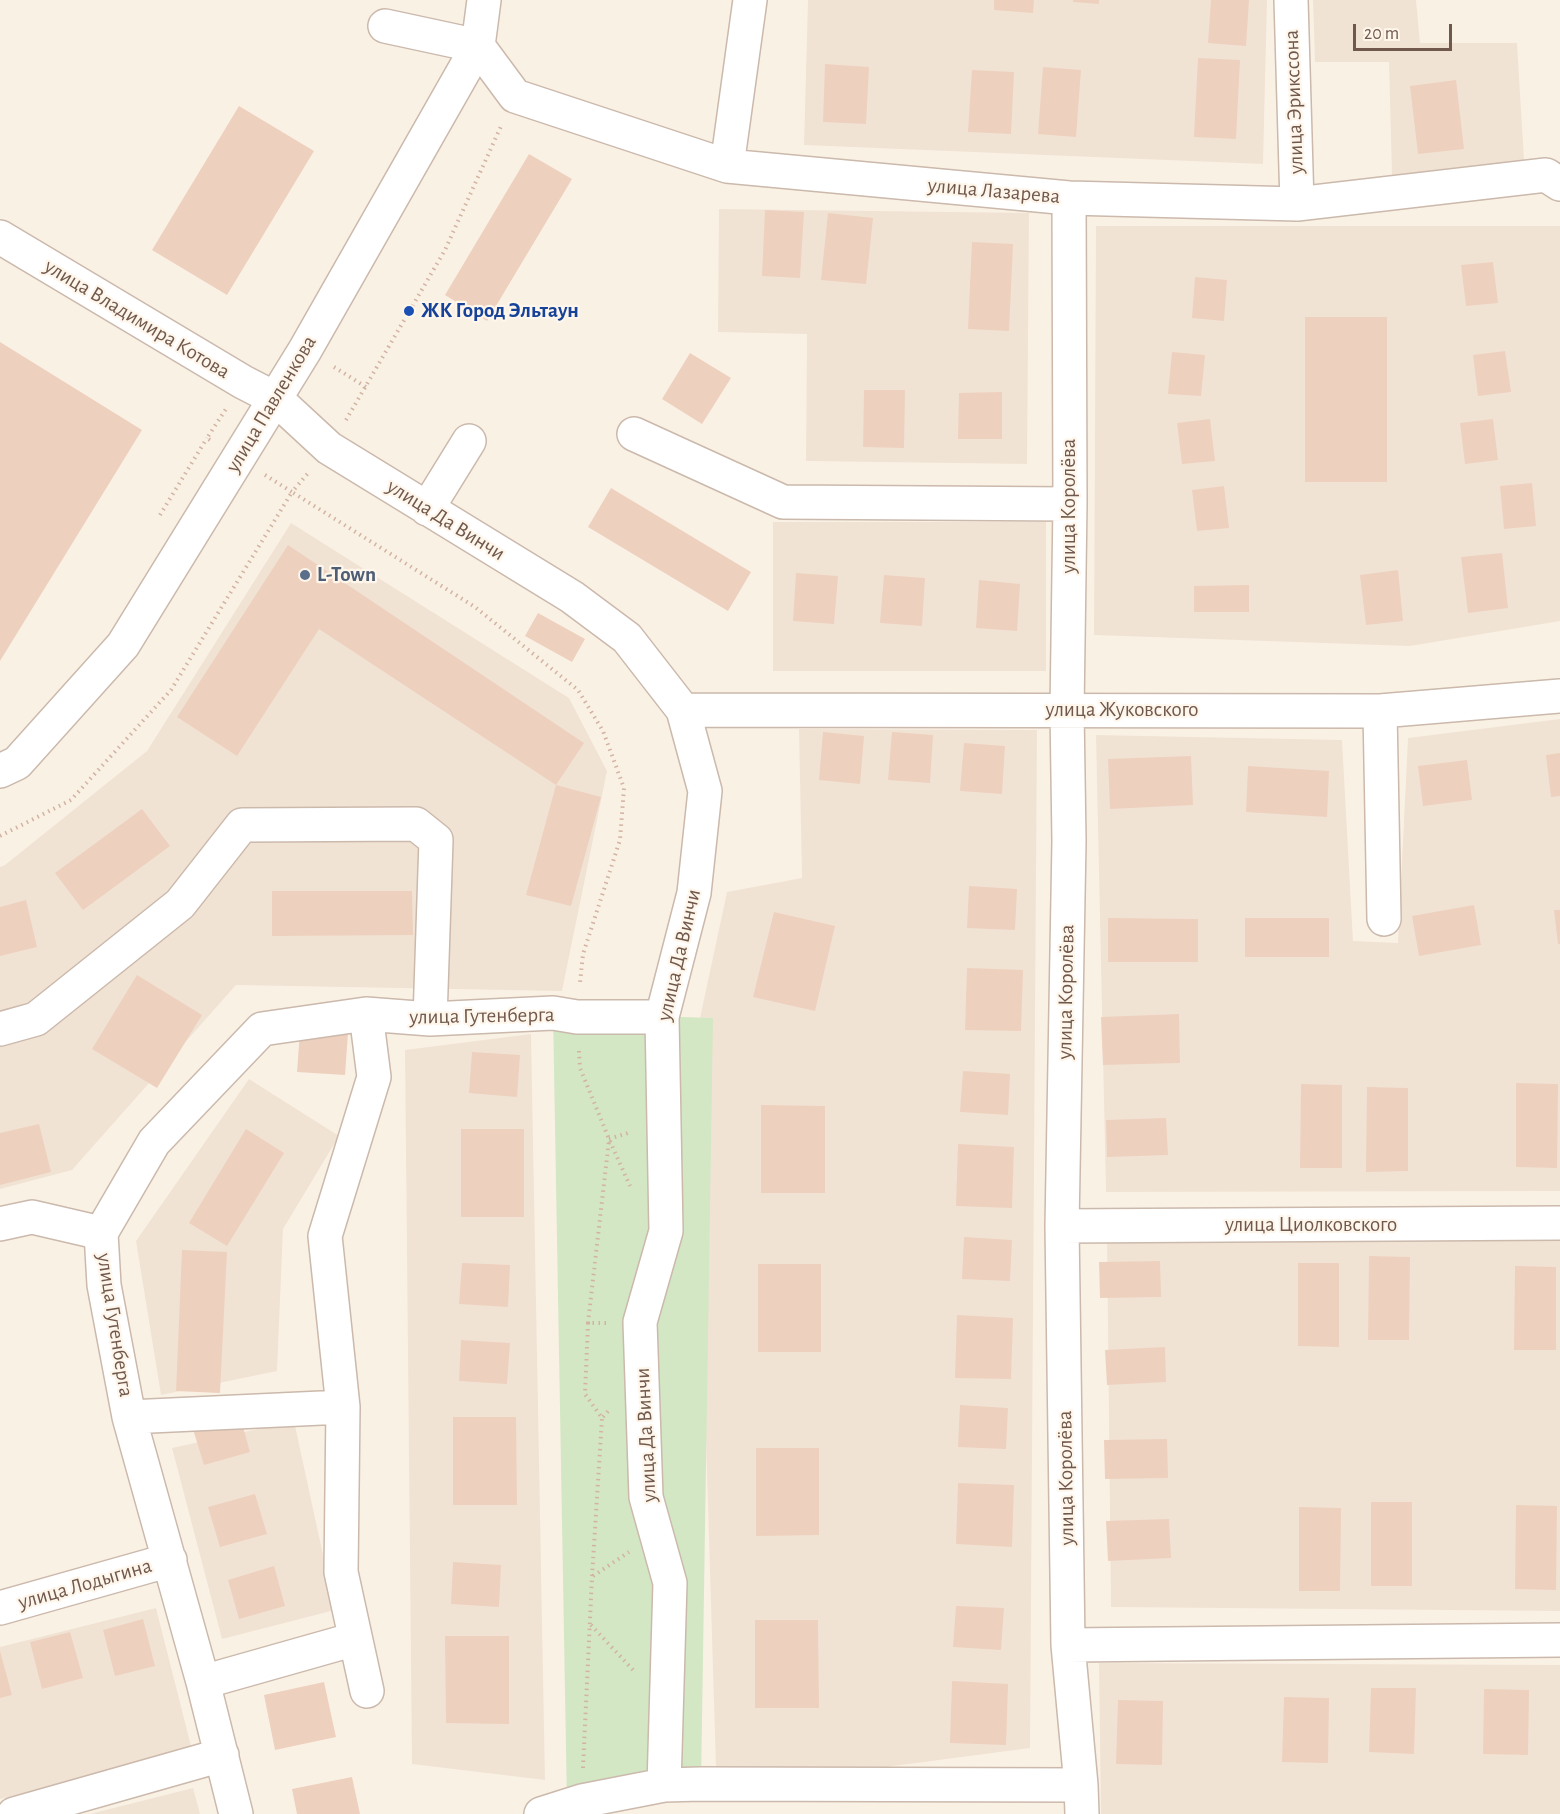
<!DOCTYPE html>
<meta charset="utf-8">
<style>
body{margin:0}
#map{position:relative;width:1560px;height:1814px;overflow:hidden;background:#faf1e5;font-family:"Alegreya Sans",sans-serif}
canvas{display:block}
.scale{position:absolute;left:1353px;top:24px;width:99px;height:27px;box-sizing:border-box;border:3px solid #71584c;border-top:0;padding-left:8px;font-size:18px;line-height:21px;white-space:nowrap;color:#71584c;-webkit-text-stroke:4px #fef6eb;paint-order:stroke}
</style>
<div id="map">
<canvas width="1560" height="1814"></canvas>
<div class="scale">20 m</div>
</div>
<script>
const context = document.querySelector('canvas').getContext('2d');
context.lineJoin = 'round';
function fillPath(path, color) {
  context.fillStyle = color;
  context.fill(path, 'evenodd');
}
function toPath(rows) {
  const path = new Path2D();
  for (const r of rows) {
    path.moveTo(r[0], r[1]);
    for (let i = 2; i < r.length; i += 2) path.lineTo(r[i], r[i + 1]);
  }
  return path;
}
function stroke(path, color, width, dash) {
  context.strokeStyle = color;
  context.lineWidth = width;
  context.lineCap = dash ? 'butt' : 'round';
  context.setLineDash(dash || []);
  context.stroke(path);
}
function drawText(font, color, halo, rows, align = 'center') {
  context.font = font + ' "Alegreya Sans",sans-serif';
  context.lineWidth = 4.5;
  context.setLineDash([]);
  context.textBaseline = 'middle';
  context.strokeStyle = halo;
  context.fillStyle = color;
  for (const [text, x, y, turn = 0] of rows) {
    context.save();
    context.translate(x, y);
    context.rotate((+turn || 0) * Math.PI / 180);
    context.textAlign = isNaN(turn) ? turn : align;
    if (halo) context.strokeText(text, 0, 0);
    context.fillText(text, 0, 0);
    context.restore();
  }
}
fillPath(toPath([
 [808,0,1267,0,1263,164,804,145],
 [1313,0,1416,0,1420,43,1517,43,1524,160,1392,175,1389,62,1315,62],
 [719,209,1029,213,1027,464,806,461,807,334,718,332],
 [1096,226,1560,226,1560,621,1410,646,1094,635],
 [773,522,1046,522,1046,671,773,671],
 [291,523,569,698,607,771,562,991,236,985,72,1170,0,1189,0,867,5,865,147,751],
 [1560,719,1560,1191,1106,1192,1096,735,1342,740,1353,941,1398,943,1408,738],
 [799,729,1037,730,1030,1748,886,1767,716,1768,694,1046,727,892,802,878],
 [531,1034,545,1780,412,1764,405,1050],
 [249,1079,339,1136,283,1229,277,1371,161,1395,136,1241],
 [1107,1235,1560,1240,1560,1611,1111,1607],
 [294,1421,335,1610,222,1639,172,1448],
 [156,1608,192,1750,0,1799,0,1647],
 [1099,1663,1560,1665,1560,1814,1101,1814],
 [193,1788,200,1814,90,1814]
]), '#f1e3d4');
fillPath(toPath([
 [553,1013,713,1018,701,1784,567,1805]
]), '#d3e7c4');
fillPath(toPath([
 [994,0,1034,0,1033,13,994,10],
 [1073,0,1099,0,1099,4,1073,2],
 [1211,0,1249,0,1246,46,1208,43],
 [1198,58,1240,60,1236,139,1194,137],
 [825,64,869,67,866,124,823,122],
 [1043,67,1081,70,1076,137,1038,134],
 [972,70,1014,72,1011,134,968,132],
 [1456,80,1464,149,1418,154,1410,86],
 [239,106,314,151,227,295,152,250],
 [529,154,572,179,487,321,445,295],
 [765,210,804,212,800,278,762,276],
 [828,213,873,218,866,284,821,280],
 [972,242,1013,244,1009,331,968,329],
 [1493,262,1498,303,1466,306,1461,265],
 [1195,277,1227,280,1224,321,1192,318],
 [1305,317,1387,317,1387,482,1305,482],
 [0,342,142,430,0,661],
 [1505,351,1511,392,1478,396,1473,355],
 [1172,352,1205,355,1201,396,1168,394],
 [690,353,731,378,702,424,662,399],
 [864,390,905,390,904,448,863,447],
 [1002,392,1002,439,958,439,959,393],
 [1210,419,1215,461,1182,464,1177,423],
 [1493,419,1498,460,1465,464,1460,423],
 [1532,483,1536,526,1504,529,1500,486],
 [1224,486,1229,528,1197,531,1192,490],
 [611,488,751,572,728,611,588,527],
 [288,545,584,743,556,785,319,629,237,756,177,717],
 [1502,553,1508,608,1468,613,1461,557],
 [1398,570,1403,621,1366,625,1360,575],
 [796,573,838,576,834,624,793,621],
 [884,575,925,578,922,626,880,623],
 [979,580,1020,584,1017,631,976,628],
 [1249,585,1249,612,1194,612,1194,586],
 [538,613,585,639,572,662,525,636],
 [823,732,864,736,860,784,819,780],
 [892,732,933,735,930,783,888,780],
 [964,743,1005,746,1002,794,960,791],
 [1560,753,1560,796,1551,797,1546,755],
 [1191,756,1193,805,1110,809,1108,759],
 [1467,760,1472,800,1423,806,1418,766],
 [1248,766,1329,771,1327,817,1246,812],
 [556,785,601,797,571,906,526,895],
 [142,809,170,846,83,910,55,873],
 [969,886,1017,889,1015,930,967,928],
 [272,891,412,891,413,935,272,936],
 [26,900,37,947,0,956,0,907],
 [1474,905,1481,945,1419,956,1412,916],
 [1554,910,1560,910,1560,944,1558,944],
 [774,912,835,926,815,1011,753,997],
 [1108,918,1198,919,1198,962,1108,962],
 [1245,918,1329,918,1329,957,1245,957],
 [967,968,1023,970,1021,1031,965,1030],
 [137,975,202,1015,157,1088,92,1049],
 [1179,1014,1180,1063,1103,1065,1101,1017],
 [300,1031,348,1033,345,1075,297,1072],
 [472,1052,520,1055,517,1097,469,1093],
 [963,1071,1010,1074,1008,1115,960,1112],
 [1516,1083,1558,1084,1557,1168,1516,1167],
 [1301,1084,1342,1085,1342,1168,1300,1168],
 [1367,1087,1408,1088,1408,1171,1366,1172],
 [761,1105,825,1106,825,1193,761,1193],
 [1166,1118,1168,1155,1107,1157,1106,1120],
 [39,1124,51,1172,0,1185,0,1133],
 [246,1129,284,1153,227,1246,189,1223],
 [461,1129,524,1129,524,1217,461,1217],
 [958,1144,1014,1147,1012,1208,956,1206],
 [964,1237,1012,1240,1010,1281,962,1279],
 [182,1250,227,1252,220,1393,176,1391],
 [1369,1256,1410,1257,1409,1340,1368,1340],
 [1160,1261,1161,1297,1100,1298,1099,1262],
 [462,1263,510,1265,508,1307,459,1304],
 [1298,1263,1339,1263,1339,1347,1298,1346],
 [758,1264,821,1264,821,1352,758,1352],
 [1515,1266,1556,1267,1556,1350,1514,1350],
 [957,1315,1013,1318,1011,1379,955,1378],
 [461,1340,510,1343,507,1384,459,1381],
 [1165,1347,1166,1382,1107,1385,1105,1350],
 [960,1405,1008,1408,1006,1449,958,1447],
 [239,1412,250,1452,204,1465,192,1426],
 [453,1417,516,1417,517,1505,453,1505],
 [1167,1439,1168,1478,1105,1479,1104,1440],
 [756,1448,819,1448,819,1535,756,1536],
 [958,1483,1014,1485,1012,1547,956,1544],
 [255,1494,267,1534,220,1547,208,1507],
 [1371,1502,1412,1502,1412,1586,1371,1586],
 [1516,1505,1557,1506,1556,1590,1515,1589],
 [1299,1507,1341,1508,1340,1591,1299,1591],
 [1169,1519,1171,1558,1108,1561,1106,1521],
 [453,1562,501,1565,499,1607,451,1604],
 [274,1566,285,1606,239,1619,228,1580],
 [956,1606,1004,1608,1001,1650,953,1647],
 [143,1619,155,1666,115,1676,103,1630],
 [755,1620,818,1620,819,1708,755,1708],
 [70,1632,83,1678,42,1689,30,1642],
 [445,1636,509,1636,509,1724,446,1723],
 [0,1651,12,1695,0,1698],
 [952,1681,1008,1684,1006,1745,950,1743],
 [324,1682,336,1737,275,1750,264,1695],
 [1371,1688,1416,1688,1414,1754,1369,1752],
 [1484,1689,1529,1690,1528,1755,1483,1754],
 [1284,1697,1329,1698,1328,1763,1282,1762],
 [1118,1700,1163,1701,1162,1765,1116,1764],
 [352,1777,360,1814,297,1814,292,1789]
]), '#eed0be');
const minor = toPath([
 [1291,0,1297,204],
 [385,26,478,46,515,96,727,166,1069,198,1297,204,1546,175,1560,184],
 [727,166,750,0],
 [1069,198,1070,504,1067,710,1069,841,1062,1226,1068,1645,1081,1785,1082,1814],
 [0,237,243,382,276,399,329,448,572,597,627,638,683,710,705,791,694,893,662,1017,666,1231,640,1322,646,1497,670,1583,664,1785],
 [634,434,783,502,1070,504],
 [427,509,469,441],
 [683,710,1380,711,1560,696],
 [1380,711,1384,919],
 [0,771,17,763,123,645,305,350,478,46,484,0],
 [366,1014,374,1077,325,1236,343,1407,341,1572,367,1691],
 [0,1029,36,1019,180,904,242,825,416,824,436,840,430,1019],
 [0,1224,32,1217,101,1233],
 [1062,1226,1560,1223],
 [129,1417,343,1407],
 [0,1608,170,1560],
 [1068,1645,1560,1640],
 [203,1682,355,1639],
 [14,1814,222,1755],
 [236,1814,203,1682,129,1417,104,1285,101,1233,154,1142,262,1029,366,1014,430,1019,553,1013,577,1017,662,1017],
 [541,1814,582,1801,664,1785,701,1784,1081,1785]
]);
stroke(minor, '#cbb9ac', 36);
stroke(toPath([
 [334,367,366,387],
 [346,420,445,250,502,124],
 [210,440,207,438,226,409],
 [265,475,292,492,309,472],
 [160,515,207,438],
 [0,836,71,800,171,690,292,492,475,607,578,690,603,731,624,788,620,840,583,954,580,983],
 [579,1051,580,1068,609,1139,630,1186],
 [609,1139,631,1132],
 [588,1323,585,1394,602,1418,610,1409],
 [606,1323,588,1323,609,1140],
 [593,1576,629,1552],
 [591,1625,634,1671],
 [583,1768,592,1577,602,1418]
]), '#d2b3a2', 4, [1.5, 4.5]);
stroke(minor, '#fff', 33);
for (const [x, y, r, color] of [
 [409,311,6,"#1a4fb4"],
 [305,575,6,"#5c6f8a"]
]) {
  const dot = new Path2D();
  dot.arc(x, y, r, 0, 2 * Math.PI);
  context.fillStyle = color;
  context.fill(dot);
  stroke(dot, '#fef6eb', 2);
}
drawText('21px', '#71584c', '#fef6eb', [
 ["улица Эрикссона",1294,102,-92],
 ["улица Лазарева",994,191,5],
 ["улица Владимира Котова",137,319,31],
 ["улица Павленкова",271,404,-59],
 ["улица Королёва",1069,506,-90],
 ["улица Да Винчи",446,520,32],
 ["улица Жуковского",1122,710],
 ["улица Да Винчи",679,955,-77],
 ["улица Королёва",1066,992,-89],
 ["улица Гутенберга",482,1016,-1],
 ["улица Циолковского",1311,1225],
 ["улица Гутенберга",115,1325,81],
 ["улица Да Винчи",646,1435,-93],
 ["улица Королёва",1066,1478,-91],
 ["улица Лодыгина",85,1584,-16]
]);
drawText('bold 21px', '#164399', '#fef6eb', [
 ["ЖК Город Эльтаун",421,311]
], 'left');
drawText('bold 21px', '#4e5e75', '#fef6eb', [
 ["L-Town",317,575]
], 'left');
</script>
